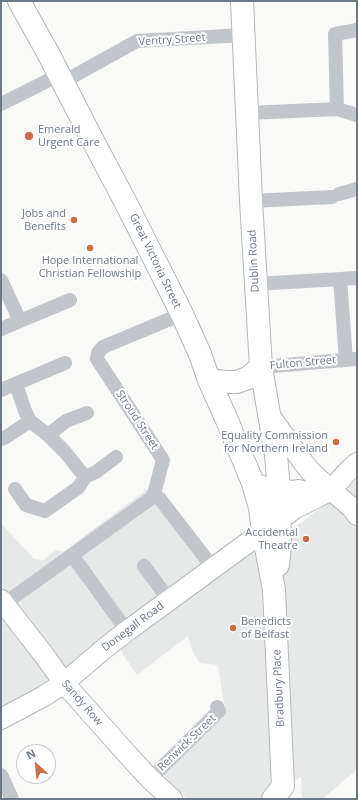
<!DOCTYPE html>
<style>
body{margin:0}
#map{position:relative;width:358px;height:800px;overflow:hidden;background:#f9faf8;font-family:"Open Sans",sans-serif}
canvas{display:block}
.frame{position:absolute;inset:0;border:2px solid #6c7885;pointer-events:none}
.north{position:absolute;left:16px;top:744px;width:40px;height:40px;box-sizing:border-box;background:#fff;border:1px solid #c4c9ce;border-radius:50%;rotate:333deg;font-size:11px;font-weight:700;line-height:16px;text-align:center;color:#6c7885}
.north::after{content:'';display:block;margin:auto;width:14px;height:18px;background:#cf6d43;clip-path:polygon(50% 0,100% 100%,50% 72%,0 100%)}
</style>
<div id="map">
<canvas width="358" height="800"></canvas>
<div class="frame"></div>
<div class="north">N</div>
</div>
<script>
const context = document.querySelector('canvas').getContext('2d');
context.lineJoin = 'round';
function fillPath(path, color) {
  context.fillStyle = color;
  context.fill(path, 'evenodd');
}
function toPath(rows) {
  const path = new Path2D();
  for (const r of rows) {
    path.moveTo(r[0], r[1]);
    for (let i = 2; i < r.length; i += 2) path.lineTo(r[i], r[i + 1]);
  }
  return path;
}
function stroke(path, color, width, dash) {
  context.strokeStyle = color;
  context.lineWidth = width;
  context.lineCap = dash ? 'butt' : 'round';
  context.setLineDash(dash || []);
  context.stroke(path);
}
function drawText(font, color, halo, rows, align = 'center') {
  context.font = font + ' "Open Sans",sans-serif';
  context.lineWidth = 4;
  context.setLineDash([]);
  context.textBaseline = 'middle';
  context.strokeStyle = halo;
  context.fillStyle = color;
  for (const [text, x, y, turn = 0] of rows) {
    context.save();
    context.translate(x, y);
    context.rotate((+turn || 0) * Math.PI / 180);
    context.textAlign = isNaN(turn) ? turn : align;
    if (halo) context.strokeText(text, 0, 0);
    context.fillText(text, 0, 0);
    context.restore();
  }
}
fillPath(toPath([
 [357,480,357,769,323,799,302,799,301,777,264,799,187,799,162,774,225,712,218,665,200,663,193,653,188,636,137,675,114,641,1,712,1,523,34,559,43,560,56,550,63,552,142,493,146,489,218,575,302,522]
]), '#e7e9e8');
const secondary = toPath([
 [268,413,303,462,310,471,331,490,351,507,357,515],
 [253,483,268,488,292,491,298,490,322,495],
 [1,600,44,655,64,683,127,754,150,779,172,799],
 [1,719,44,696,64,683,105,648,127,631,294,509,331,490,350,469,357,463]
]);
const primary = toPath([
 [19,1,48,53,91,137,127,205,182,314,200,354,209,380,226,418,253,483,260,508,263,532,274,590,283,786,273,799],
 [242,1,251,201,261,367,276,455,279,490,280,545,278,565],
 [209,380,226,382,237,382,242,380,248,378,261,367]
]);
stroke(secondary, '#b4b9bd', 22);
stroke(primary, '#b3b7bb', 24);
stroke(toPath([
 [63,82,137,41,244,35],
 [1,104,59,75],
 [337,109,335,34,357,30],
 [248,113,337,109,357,115],
 [339,194,357,189],
 [251,201,332,197],
 [340,279,346,360],
 [1,280,20,321],
 [256,284,357,278],
 [1,329,70,300],
 [261,367,356,359],
 [1,390,65,363],
 [48,435,66,421,87,413],
 [1,439,6,437,30,421],
 [85,477,96,472,116,457],
 [15,489,26,505,45,511,79,487,85,477,65,452,48,435,30,421,25,411,16,384],
 [154,494,160,499,213,568],
 [72,555,127,631],
 [144,566,169,600],
 [4,604,150,499,154,494,163,460,97,359,98,353,103,347,182,314],
 [1,775,12,799],
 [150,779,219,711,217,707]
]), '#c2c5c9', 14);
stroke(secondary, '#fff', 20);
stroke(primary, '#fff', 22);
for (const [x, y, r, color] of [
 [29,136,5,"#cf6d43"],
 [74,220,4,"#cf6d43"],
 [90,248,4,"#cf6d43"],
 [336,442,4,"#cf6d43"],
 [306,539,4,"#cf6d43"],
 [233,628,4,"#cf6d43"]
]) {
  const dot = new Path2D();
  dot.arc(x, y, r, 0, 2 * Math.PI);
  context.fillStyle = color;
  context.fill(dot);
  stroke(dot, '#fff', 1.5);
}
drawText('11px', '#6c7885', '#fff', [
 ["Ventry Street",172,40,-4],
 ["Great Victoria Street",155,261,64],
 ["Dublin Road",254,261,-93],
 ["Fulton Street",303,363,-5],
 ["Stroud Street",137,420,57],
 ["Donegall Road",133,627,-37],
 ["Bradbury Place",279,688,-93],
 ["Sandy Row",82,703,49],
 ["Renwick Street",187,743,-44]
]);
drawText('11px', '#6c7885', '#fff', [
 ["Emerald",38,130,"left"],
 ["Urgent Care",38,143,"left"],
 ["Jobs and",66,214],
 ["Benefits",66,227],
 ["Hope International",90,261,"center"],
 ["Christian Fellowship",90,274,"center"],
 ["Equality Commission",328,436],
 ["for Northern Ireland",328,449],
 ["Accidental",298,533],
 ["Theatre",298,546],
 ["Benedicts",241,622,"left"],
 ["of Belfast",241,635,"left"]
], 'right');
</script>
